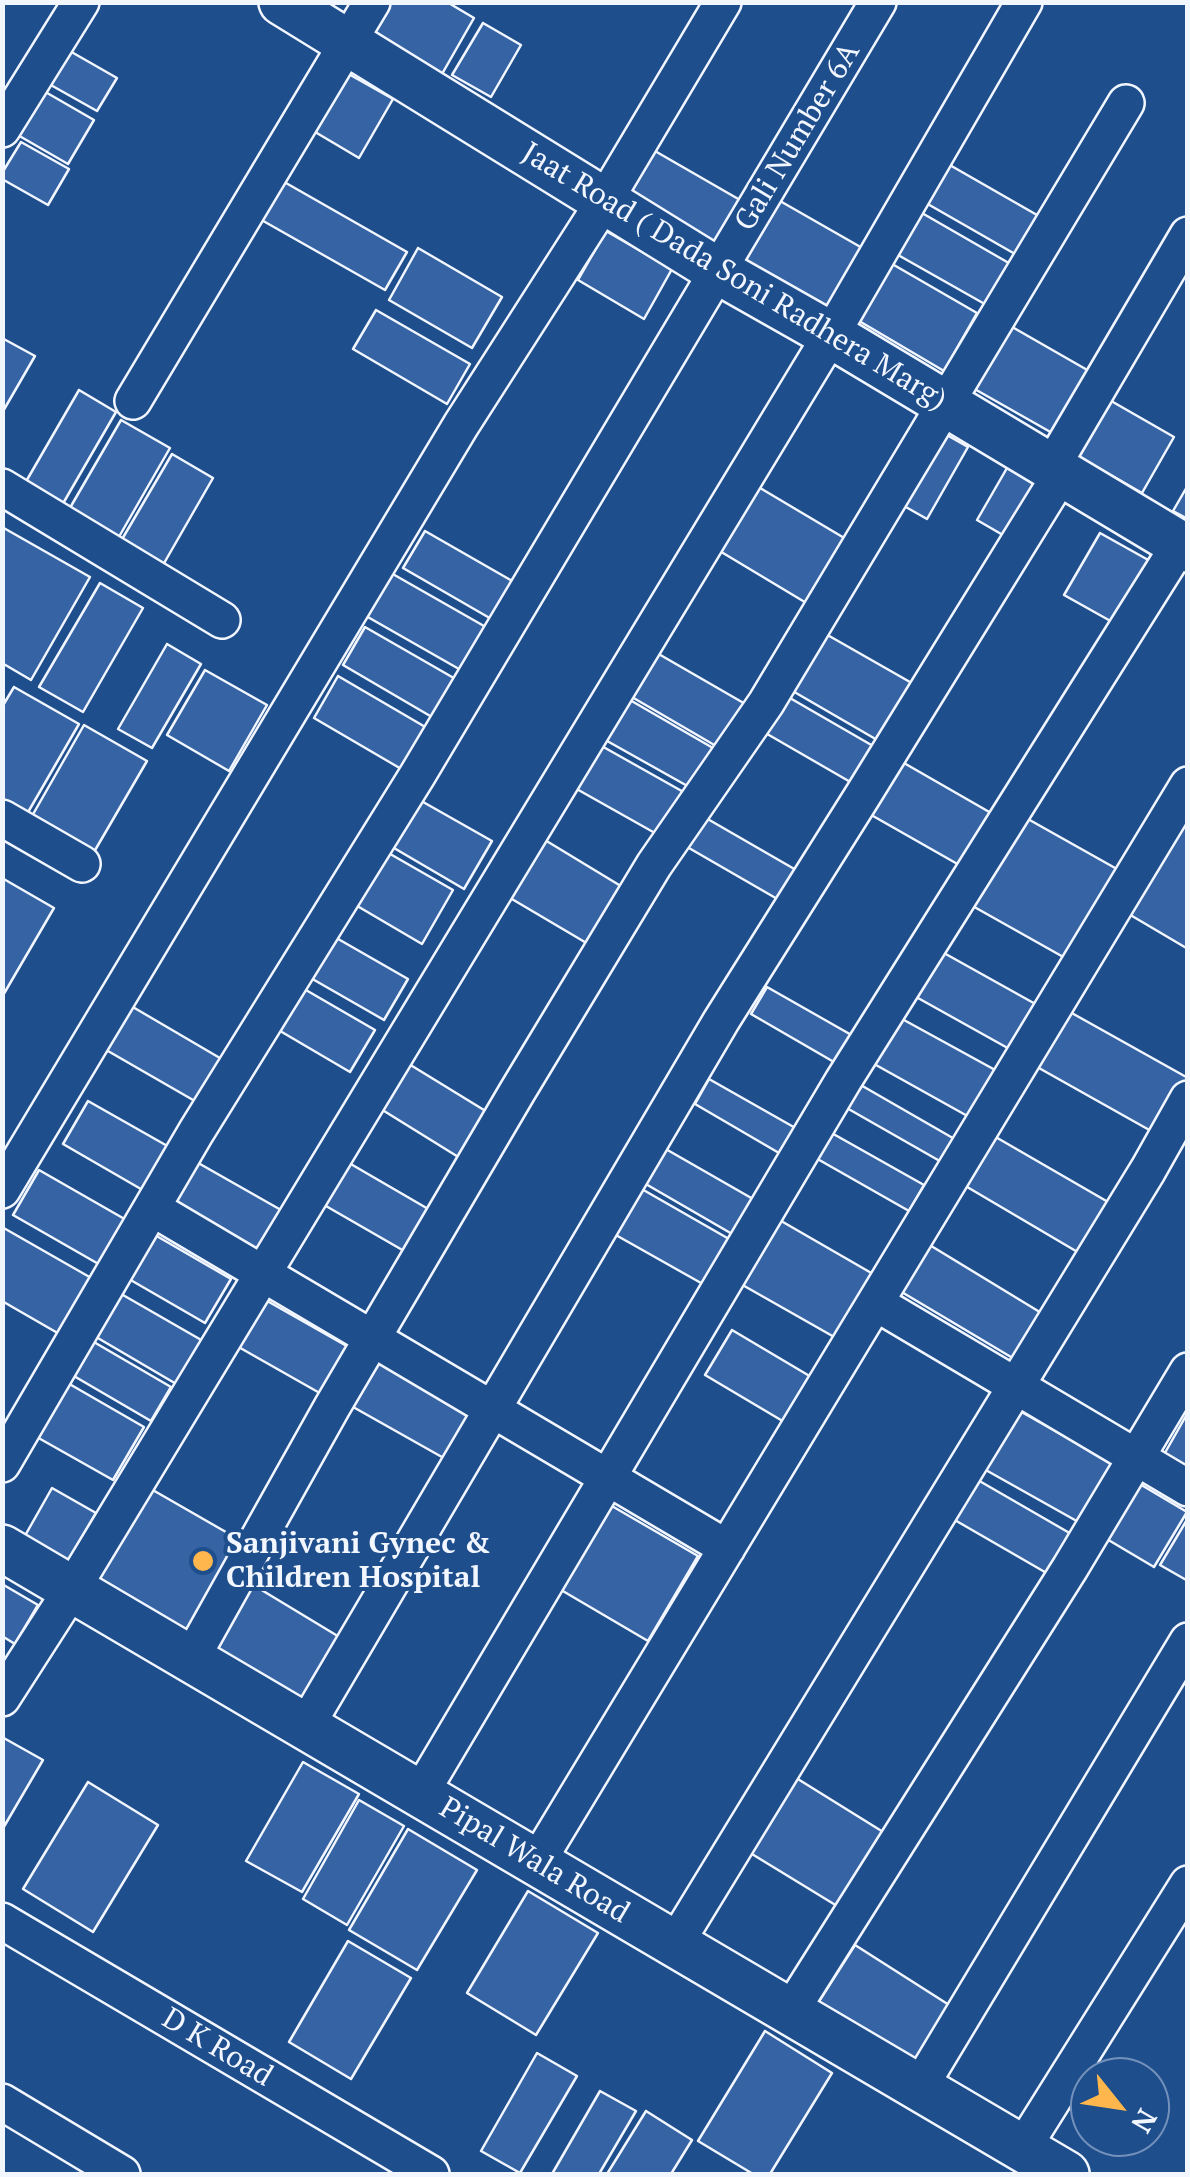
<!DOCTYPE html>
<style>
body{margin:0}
#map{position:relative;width:1190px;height:2177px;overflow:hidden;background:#1f4e8c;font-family:"PT Serif",serif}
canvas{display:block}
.frame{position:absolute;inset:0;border:5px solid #f2f6ff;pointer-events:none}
.north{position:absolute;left:1070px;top:2057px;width:100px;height:100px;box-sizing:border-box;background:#1f4e8c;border:2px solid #7391ba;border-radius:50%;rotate:120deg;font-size:28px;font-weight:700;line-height:40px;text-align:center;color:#f2f6ff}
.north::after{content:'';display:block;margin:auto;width:35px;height:45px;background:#ffb74d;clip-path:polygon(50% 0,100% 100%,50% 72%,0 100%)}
</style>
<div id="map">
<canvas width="1190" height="2177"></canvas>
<div class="frame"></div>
<div class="north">N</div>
</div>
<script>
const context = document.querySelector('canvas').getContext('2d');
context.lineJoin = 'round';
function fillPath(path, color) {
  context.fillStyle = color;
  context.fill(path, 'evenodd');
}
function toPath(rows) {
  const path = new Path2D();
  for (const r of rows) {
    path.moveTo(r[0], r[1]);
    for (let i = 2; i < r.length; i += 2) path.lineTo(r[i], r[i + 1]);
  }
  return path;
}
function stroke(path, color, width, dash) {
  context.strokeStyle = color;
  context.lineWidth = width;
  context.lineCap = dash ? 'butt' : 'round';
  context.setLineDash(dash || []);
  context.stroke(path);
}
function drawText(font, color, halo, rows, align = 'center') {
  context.font = font + ' "PT Serif",serif';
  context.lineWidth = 8;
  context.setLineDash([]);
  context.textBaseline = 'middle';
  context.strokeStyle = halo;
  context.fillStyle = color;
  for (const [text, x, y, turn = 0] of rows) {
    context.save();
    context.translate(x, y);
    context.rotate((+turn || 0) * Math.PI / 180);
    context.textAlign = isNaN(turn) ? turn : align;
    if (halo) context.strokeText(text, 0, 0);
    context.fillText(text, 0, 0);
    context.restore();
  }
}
const building = toPath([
 [385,2,447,2,474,18,442,74,368,31,385,2],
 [483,23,521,45,491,97,452,75,483,23],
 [68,50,117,78,97,111,49,84,68,50],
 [338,68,393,99,359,158,305,126,338,68],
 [42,90,94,120,68,164,16,134,42,90],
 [21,142,69,169,48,205,2,179,2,173,21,142],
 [648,147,747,204,722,247,623,190,648,147],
 [941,160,1044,219,1022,258,919,199,941,160],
 [279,179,407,252,385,290,258,218,279,179],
 [780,201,871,253,836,315,744,263,780,201],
 [915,209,1014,266,990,307,891,251,915,209],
 [606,231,672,269,644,319,578,280,606,231],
 [418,248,502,297,472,348,389,300,418,248],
 [887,261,977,313,944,371,854,318,887,261],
 [376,310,470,364,447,404,353,349,376,310],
 [1000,320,1096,375,1061,438,964,383,1000,320],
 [2,338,35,356,2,413,2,338],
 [79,390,116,412,61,507,24,485,79,390],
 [1106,398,1174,437,1142,493,1074,454,1106,398],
 [121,420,170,448,116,542,67,513,121,420],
 [931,426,968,447,927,519,890,498,931,426],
 [172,454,213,478,163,565,121,541,172,454],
 [1007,468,1038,485,1008,538,977,520,1007,468],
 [750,482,851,542,813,607,713,547,750,482],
 [1188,485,1188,519,1173,511,1188,485],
 [2,527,90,577,31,680,2,663,2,527],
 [425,531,521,586,500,624,403,568,425,531],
 [1100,533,1159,566,1123,628,1064,595,1100,533],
 [391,573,491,630,466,673,366,616,391,573],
 [100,583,143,608,83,712,39,687,100,583],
 [365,627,459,681,437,720,343,665,365,627],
 [817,629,924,690,891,748,784,686,817,629],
 [167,644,201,664,152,748,118,729,167,644],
 [650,649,754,709,728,753,625,693,650,649],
 [205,670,267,705,229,771,167,735,205,670],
 [338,676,427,728,403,770,314,718,338,676],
 [14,687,79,724,27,814,2,800,2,707,14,687],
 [783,694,880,750,859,787,762,731,783,694],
 [623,696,713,748,691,788,600,737,623,696],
 [84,725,147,761,94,852,32,816,84,725],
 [591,740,687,794,662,837,566,783,591,740],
 [897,759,998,817,968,870,866,812,897,759],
 [409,794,492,841,464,889,382,841,409,794],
 [699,814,803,874,786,904,682,844,699,814],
 [1019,814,1124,873,1074,963,969,904,1019,814],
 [1180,822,1188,827,1188,949,1127,913,1180,822],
 [535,834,634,894,600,951,500,892,535,834],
 [378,847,453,890,422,944,347,900,378,847],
 [2,878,54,908,2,997,2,878],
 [326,932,408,979,384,1020,302,973,326,932],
 [935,948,1039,1006,1013,1051,909,993,935,948],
 [299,986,375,1030,350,1072,275,1028,299,986],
 [767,987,862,1041,846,1069,751,1014,767,987],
 [126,1003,225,1061,200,1104,101,1047,126,1003],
 [1061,1007,1188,1078,1188,1086,1160,1136,1030,1063,1061,1007],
 [893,1014,997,1071,971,1118,867,1060,893,1014],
 [404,1061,497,1118,468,1163,376,1106,404,1061],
 [709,1079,806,1134,791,1160,695,1104,709,1079],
 [852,1080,958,1141,945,1164,838,1103,852,1080],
 [88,1101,178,1152,153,1196,63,1144,88,1101],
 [821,1127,924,1185,909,1211,807,1153,821,1127],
 [987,1132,1115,1206,1086,1257,957,1181,987,1132],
 [664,1148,767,1207,746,1242,644,1183,664,1148],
 [337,1156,442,1217,418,1259,312,1198,337,1156],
 [193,1160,281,1210,256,1254,168,1204,193,1160],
 [39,1170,135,1225,109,1270,13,1215,39,1170],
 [640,1188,743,1247,717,1292,614,1234,640,1188],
 [776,1218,880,1278,843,1342,739,1283,776,1218],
 [2,1227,100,1283,68,1339,2,1301,2,1227],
 [148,1231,231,1279,205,1323,122,1275,148,1231],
 [928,1244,1043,1314,1016,1360,900,1291,928,1244],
 [116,1291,203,1341,178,1385,91,1334,116,1291],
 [262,1298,359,1353,332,1400,235,1345,262,1298],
 [732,1330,818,1381,791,1426,705,1375,732,1330],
 [87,1338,171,1387,151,1421,67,1372,87,1338],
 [372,1358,474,1418,449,1461,346,1403,372,1358],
 [66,1382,144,1427,113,1480,35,1436,66,1382],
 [1018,1410,1116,1465,1082,1524,984,1469,1018,1410],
 [1187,1414,1188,1414,1188,1472,1162,1458,1187,1414],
 [976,1479,1073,1535,1050,1575,953,1519,976,1479],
 [1133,1480,1187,1512,1154,1567,1100,1535,1133,1480],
 [52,1488,96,1513,65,1566,22,1541,52,1488],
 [151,1489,252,1547,193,1649,92,1591,151,1489],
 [605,1502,698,1556,648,1641,556,1587,605,1502],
 [1188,1518,1188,1581,1160,1565,1188,1518],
 [245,1580,341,1638,297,1711,201,1652,245,1580],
 [2,1584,38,1605,15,1644,2,1636,2,1584],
 [2,1737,43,1760,2,1830,2,1737],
 [303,1762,359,1794,302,1892,246,1861,303,1762],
 [793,1776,888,1835,842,1909,747,1851,793,1776],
 [88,1782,158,1825,93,1932,23,1889,88,1782],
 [359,1800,404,1826,347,1925,303,1899,359,1800],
 [408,1829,477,1870,417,1970,349,1930,408,1829],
 [528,1891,598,1933,536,2035,467,1993,528,1891],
 [348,1941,411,1978,351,2079,289,2042,348,1941],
 [855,1945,957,2010,917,2074,814,2009,855,1945],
 [765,2031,832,2073,770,2174,753,2174,698,2141,765,2031],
 [537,2053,577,2076,520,2173,481,2151,537,2053],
 [600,2091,636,2111,599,2174,552,2174,600,2091],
 [646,2111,692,2140,671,2174,607,2174,646,2111]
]);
fillPath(building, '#3563a3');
stroke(building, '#f2f6ff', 2.5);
const minor = toPath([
 [2,129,81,2],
 [133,401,372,2],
 [1051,468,1188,235],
 [2,487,222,620],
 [2,818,82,864],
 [2,1190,461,425,605,200,723,2],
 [152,1208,727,1548],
 [876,1303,1188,1488],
 [2,1464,196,1132,418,774,878,2],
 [191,1659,332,1407,517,1092,654,865,766,703,1126,103],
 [2,1698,72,1589,831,335,1024,2],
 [306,1726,721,1021,863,795,1061,474],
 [420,1794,843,1081,1180,544],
 [537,1862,1188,785],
 [2,1921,431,2174],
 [675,1944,1148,1170,1188,1099],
 [790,2012,1070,1568,1188,1371],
 [919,2088,1188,1641],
 [2,2102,122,2174],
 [1022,2149,1188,1884]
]);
const tertiary = toPath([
 [282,2,718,271,831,335,1188,549],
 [2,1548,1066,2174]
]);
stroke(minor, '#f2f6ff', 40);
stroke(tertiary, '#f2f6ff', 50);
stroke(minor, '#1f4e8c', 35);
stroke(tertiary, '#1f4e8c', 45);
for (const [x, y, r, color] of [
 [203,1561,12,"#ffb74d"]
]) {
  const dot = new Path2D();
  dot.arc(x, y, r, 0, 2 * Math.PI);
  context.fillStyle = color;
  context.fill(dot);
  stroke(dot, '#1f4e8c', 4);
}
drawText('30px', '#f2f6ff', '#1f4e8c', [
 ["Gali Number 6A",798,137,-59],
 ["Jaat Road ( Dada Soni Radhera Marg)",734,277,31],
 ["Pipal Wala Road",534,1861,31],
 ["D K Road",217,2048,31]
]);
drawText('bold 30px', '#f2f6ff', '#1f4e8c', [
 ["Sanjivani Gynec &",226,1544],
 ["Children Hospital",226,1578]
], 'left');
</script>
